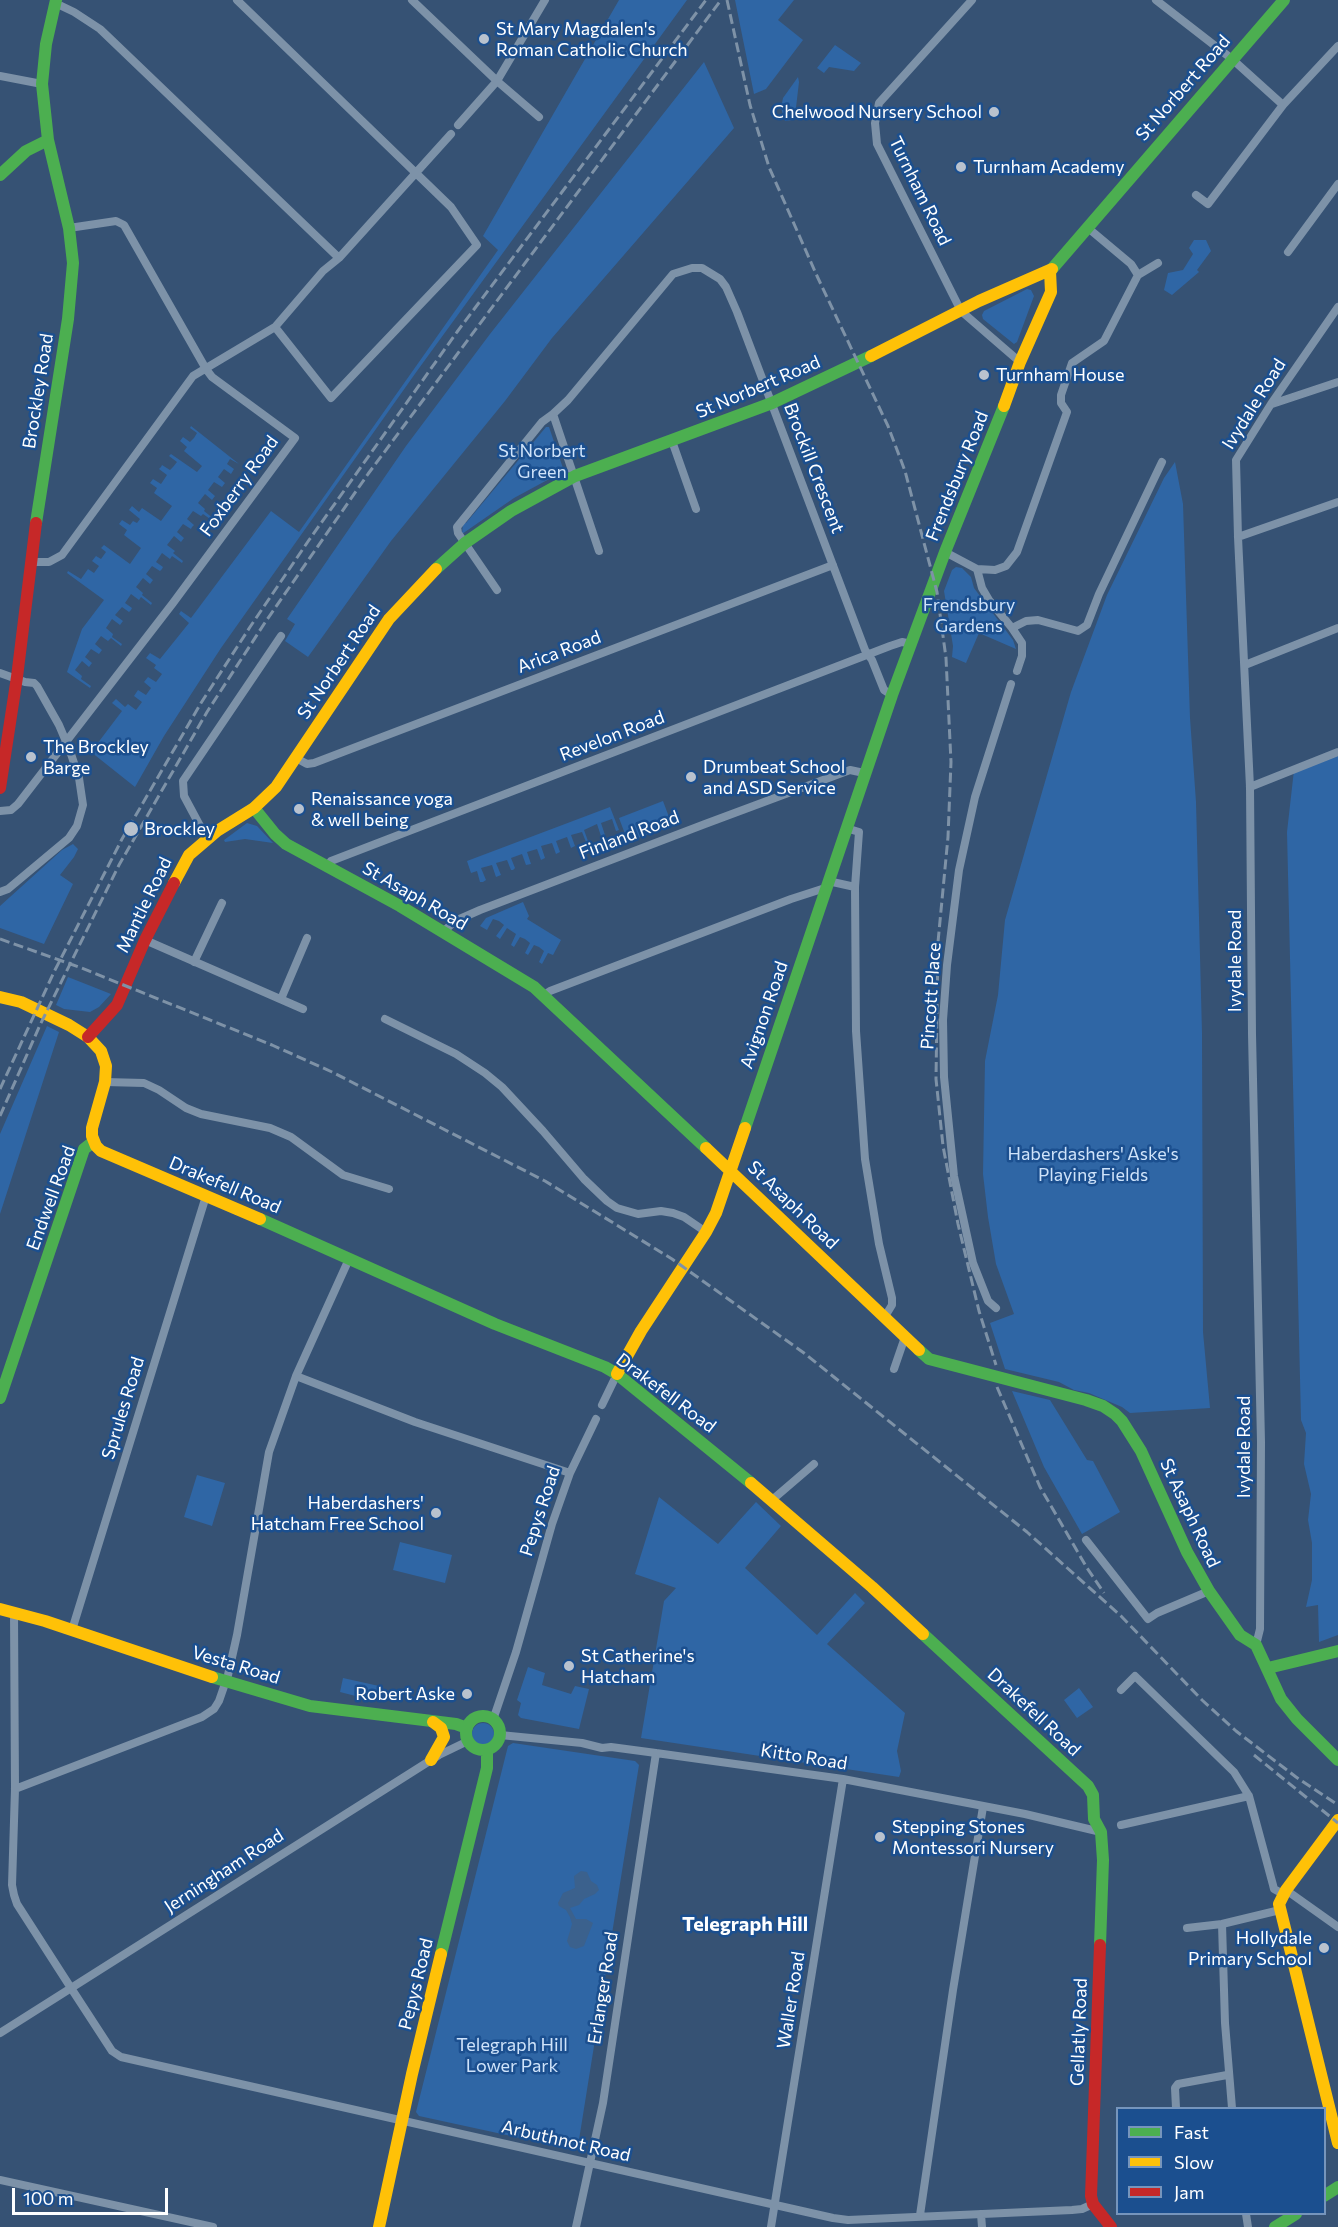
<!DOCTYPE html>
<style>
body{margin:0}
#map{position:relative;width:1338px;height:2227px;overflow:hidden;background:#365274;font-family:Commissioner,sans-serif}
canvas{display:block}
.legend{position:absolute;left:1116px;top:2107px;width:210px;height:108px;box-sizing:border-box;background:#1b4f8f;border:2px solid #7695bc;margin:0;padding:8px 10px;list-style:none;font-size:18px;color:#fff}
.legend li{display:flex;align-items:center;gap:12px;height:30px}
.legend b{width:30px;border:2px solid #7695bc}
.scale{position:absolute;left:12px;top:2188px;width:156px;height:27px;box-sizing:border-box;border:3px solid #fff;border-top:0;padding-left:8px;font-size:18px;line-height:21px;white-space:nowrap;color:#fff;-webkit-text-stroke:4px #1b4f8f;paint-order:stroke}
</style>
<div id="map">
<canvas width="1338" height="2227"></canvas>
<ul class="legend">
<li><b style="height:8px;background:#4caf50"></b>Fast</li>
<li><b style="height:8px;background:#ffc107"></b>Slow</li>
<li><b style="height:8px;background:#c62828"></b>Jam</li>
</ul>
<div class="scale">100 m</div>
</div>
<script>
const context = document.querySelector('canvas').getContext('2d');
context.lineJoin = 'round';
function fillPath(path, color) {
  context.fillStyle = color;
  context.fill(path, 'evenodd');
}
function toPath(rows) {
  const path = new Path2D();
  for (const r of rows) {
    if (r.length === 3) {
      path.moveTo(r[0] + r[2], r[1]);
      path.arc(r[0], r[1], r[2], 0, 2 * Math.PI);
      continue;
    }
    path.moveTo(r[0], r[1]);
    for (let i = 2; i < r.length; i += 2) path.lineTo(r[i], r[i + 1]);
  }
  return path;
}
function stroke(path, color, width, dash) {
  context.strokeStyle = color;
  context.lineWidth = width;
  context.lineCap = dash ? 'butt' : 'round';
  context.setLineDash(dash || []);
  context.stroke(path);
}
function drawText(font, color, halo, rows, align = 'center') {
  context.font = font + ' Commissioner,sans-serif';
  context.lineWidth = 5;
  context.setLineDash([]);
  context.textBaseline = 'middle';
  context.strokeStyle = halo;
  context.fillStyle = color;
  for (const [text, x, y, turn = 0] of rows) {
    context.save();
    context.translate(x, y);
    context.rotate((+turn || 0) * Math.PI / 180);
    context.textAlign = isNaN(turn) ? turn : align;
    if (halo) context.strokeText(text, 0, 0);
    context.fillText(text, 0, 0);
    context.restore();
  }
}
fillPath(toPath([
 [619,0,687,0,417,371,221,648,164,736,135,787,91,752,122,711,112,703,116,699,125,707,128,704,136,710,142,702,134,696,138,690,146,695,151,688,144,682,148,677,156,682,162,674,154,668,156,665,146,658,150,653,160,659,189,623,179,614,181,611,191,618,271,511,299,532,498,250,483,236],
 [735,0,794,0,778,20,803,40,766,89,754,94],
 [835,45,861,63,854,71,829,67,824,73,817,68],
 [704,62,734,128,552,338,505,401,391,541,308,657,285,641,295,624,287,619,406,446,490,334],
 [798,77,799,82,795,116,792,120,785,121,781,108,783,98],
 [1194,240,1206,240,1211,251,1197,270,1199,272,1172,295,1164,290,1168,273,1183,270,1193,254,1189,248],
 [1027,289,1031,290,1034,296,1017,342,1014,344,983,319,982,315,984,311],
 [191,426,239,464,230,459,227,464,234,469,231,474,224,469,218,477,225,483,222,487,214,482,208,490,215,496,212,500,205,494,198,503,205,509,204,511,214,519,213,521,203,514,201,516,193,511,187,519,194,525,192,527,191,529,183,524,177,532,184,538,181,542,174,536,167,545,175,551,173,553,183,561,182,563,172,556,170,559,162,553,156,562,163,567,162,569,160,571,152,566,146,574,153,580,150,584,143,578,136,587,143,593,142,595,152,603,151,605,141,597,139,600,131,594,125,603,132,608,131,610,129,612,122,607,115,615,123,621,120,625,112,619,106,628,113,634,112,637,122,644,121,646,111,638,108,641,101,636,95,644,102,650,99,654,91,649,85,657,92,663,89,667,82,661,75,670,82,676,81,679,91,686,90,688,67,672,82,629,104,600,67,573,68,571,81,579,88,569,94,573,99,566,92,561,96,556,101,559,106,552,101,548,104,545,130,564,141,548,124,535,127,530,119,524,122,520,130,525,133,521,137,523,140,519,129,510,132,506,139,512,142,508,161,521,172,506,154,493,157,488,150,483,153,479,161,484,167,475,159,469,161,467,162,465,170,470,173,467,177,462,169,456,171,454,197,472,202,466,184,451,187,447,180,441,183,437,190,442,194,438,197,433,190,428],
 [546,427,549,427,564,471,514,498,462,534,463,522,466,523],
 [1175,462,1183,504,1190,718,1196,802,1202,1033,1203,1332,1210,1408,1130,1413,1122,1407,1089,1393,1074,1390,1059,1382,1005,1369,990,1323,1014,1314,996,1264,988,1217,983,1174,985,1061,998,995,1005,920,1071,692,1107,595,1164,478],
 [956,567,962,568,971,577,974,588,1013,640,1016,649,979,633,966,663,952,657,953,646,944,591,952,570],
 [1338,753,1338,1635,1319,1642,1318,1605,1306,1607,1312,1580,1312,1543,1308,1520,1311,1494,1304,1464,1306,1433,1301,1420,1287,832,1294,770],
 [663,801,672,825,628,842,619,818],
 [610,807,619,830,616,831,612,819,601,823,605,835,601,836,597,824,584,830,588,841,586,842,582,832,571,835,575,846,571,848,567,837,556,841,560,852,556,854,552,843,541,846,545,858,541,860,537,849,527,852,531,864,526,865,522,854,511,858,515,868,513,870,511,870,507,860,496,863,501,875,496,877,492,865,481,868,486,880,483,882,480,882,477,871,471,873,467,861],
 [247,823,257,826,273,843,245,839,225,842,224,840],
 [73,844,78,849,74,857,60,875,73,884,44,944,0,928,0,906,62,850],
 [523,902,529,916,527,919,561,940,553,955,548,953,542,964,539,962,544,951,539,947,534,945,528,955,525,953,530,943,525,939,520,937,514,947,511,945,516,934,507,928,500,939,496,936,504,925,499,921,493,919,487,930,480,926,486,918],
 [68,977,111,994,99,1007,90,1012,64,1009,56,1005],
 [47,1026,59,1032,0,1214,0,1134],
 [1012,1391,1050,1400,1087,1460,1093,1461,1120,1512,1082,1534,1044,1467],
 [197,1475,225,1483,212,1526,184,1517],
 [659,1497,718,1544,756,1502,781,1526,745,1568,817,1635,855,1593,865,1603,827,1644,905,1713,897,1751,901,1771,899,1777,641,1738,664,1601,676,1588,635,1574],
 [400,1542,452,1555,445,1583,393,1570],
 [528,1667,545,1673,542,1685,571,1694,575,1686,589,1689,579,1729,521,1718,518,1715,521,1703,517,1700],
 [343,1678,379,1686,375,1701,340,1692],
 [1079,1688,1093,1707,1077,1718,1064,1700],
 [483,1734,11],
 [513,1743,635,1761,639,1765,578,2146,571,2149,419,2116,416,2112,508,1746]
]), '#2f66a5');
fillPath(toPath([
 [581,1871,587,1872,591,1881,597,1885,599,1890,595,1894,584,1899,579,1905,570,1908,576,1919,586,1919,593,1923,584,1946,576,1949,570,1947,567,1941,572,1924,570,1917,566,1910,559,1906,558,1903,563,1893,575,1888,574,1876]
]), '#3b618d');
stroke(toPath([
 [237,0,451,207,477,245,331,398,275,327],
 [412,0,497,81,539,117],
 [972,0,879,103,875,123,877,144,961,311,1020,362],
 [1156,0,1232,59,1283,105,1338,46],
 [55,3,74,12,100,29,339,258],
 [0,76,42,84],
 [458,125,497,81,545,0],
 [1196,195,1208,204,1283,105],
 [1088,228,1131,264,1138,275],
 [1288,252,1338,184],
 [1138,275,1158,263],
 [1272,404,1338,382],
 [553,414,568,400,673,274,692,268,702,268,720,279,726,287,737,312,865,650,872,660,884,690,892,695],
 [672,441,696,509],
 [1238,537,1338,502],
 [945,552,977,569,995,570,1006,566,1017,552,1067,412,1061,403,1061,395,1072,363,1104,341,1138,275],
 [30,562,49,562,62,555,193,376,275,327,323,271,339,258,451,134],
 [977,569,982,588,989,600,1012,628,1022,643,1022,656,1017,671],
 [497,590,458,533,457,527,542,422,553,414,599,551],
 [1012,628,1026,621,1038,620,1078,631,1087,625,1099,594,1162,462],
 [1245,665,1338,628],
 [0,673,25,682,34,683,37,686,59,725,70,751,79,778,83,805,77,826,69,838,8,889,0,892],
 [296,758,307,764,314,763,833,565],
 [1250,787,1338,752],
 [0,811,11,810,18,804,173,603,295,438,212,377,206,369,124,225,116,221,69,228],
 [846,828,859,832,855,887,856,1031,865,1159,879,1244,892,1298,892,1305,884,1318],
 [207,839,184,796,183,781,281,636],
 [327,867,331,861,890,646,902,642,912,644],
 [828,881,855,887],
 [443,932,455,921,480,910,705,824,850,770,864,773],
 [145,940,303,1009],
 [194,962,222,903],
 [544,995,550,991,791,899,825,888],
 [281,999,307,938],
 [385,1019,456,1054,485,1073,502,1087,543,1131,584,1179,607,1201,617,1208,638,1214,661,1211,673,1213,684,1217,706,1232],
 [105,1082,144,1083,159,1090,186,1108,201,1114,270,1128,291,1137,343,1175,389,1189],
 [996,1308,988,1301,973,1263,954,1176,944,1077,943,1020,947,965,959,870,975,797,1011,684],
 [894,1369,905,1337],
 [296,1376,415,1422,570,1473],
 [602,1405,617,1374],
 [772,1500,814,1464],
 [1086,1540,1148,1619,1157,1613,1209,1591],
 [14,1613,15,1789,12,1885,14,1895,17,1904,71,1988,112,2051,121,2057,833,2218,848,2220,1072,2210,1082,2209,1093,2204],
 [72,1630,206,1196],
 [1256,1645,1260,1629,1261,1442,1252,1034,1250,787,1238,537,1236,460,1271,404,1338,307],
 [1121,1690,1135,1676,1234,1772,1249,1796,1273,1885,1274,1889,1283,1894],
 [493,1720,516,1652,552,1524,570,1473,596,1419],
 [500,1735,582,1743,602,1748,611,1747,656,1753,843,1779,1025,1814,1101,1832],
 [15,1789,202,1717,214,1709,219,1701,228,1675,237,1635,269,1452,296,1376,349,1259],
 [1121,1825,1249,1796],
 [1286,1890,1338,1927],
 [1222,1924,1225,2023,1232,2108],
 [1187,1928,1222,1924,1280,1910],
 [0,2033,439,1755,468,1741],
 [1176,2108,1175,2088,1178,2084,1227,2075],
 [0,2180,213,2227],
 [981,2214,982,2227],
 [1246,2214,1248,2227],
 [920,2215,953,1990,983,1807],
 [576,2227,603,2103,656,1753],
 [771,2227,843,1779]
]), '#7d92a8', 8);
stroke(toPath([
 [0,175,26,151,48,140],
 [1052,269,1284,0],
 [36,523,68,319,73,263,69,228,48,140,42,84,46,44,56,0],
 [436,569,465,543,511,511,575,476,772,403,871,356],
 [254,808,275,834,286,844,400,906,534,987,706,1148],
 [745,1128,892,695,945,552,1004,406],
 [260,1219,495,1324,605,1367,617,1374,751,1483],
 [919,1350,929,1359,1086,1400,1103,1406,1115,1414,1122,1421,1141,1451,1187,1552,1209,1591,1240,1635,1256,1645,1281,1699,1297,1719,1338,1760],
 [0,1398,84,1149,93,1142],
 [923,1634,1088,1786,1093,1795,1094,1819,1101,1832,1103,1860,1100,1945],
 [1268,1668,1338,1651],
 [212,1677,310,1706,456,1724,467,1728],
 [483,1733,17],
 [441,1954,487,1768,487,1750],
 [1324,2196,1338,2187],
 [1275,2227,1296,2214]
]), '#4caf50', 12);
stroke(toPath([
 [871,356,979,301,1052,269],
 [1004,406,1020,362,1051,292,1050,271],
 [174,883,189,855,217,831,254,808,276,787,389,619,436,569],
 [0,997,21,1002,69,1025,88,1037,101,1051,106,1066,105,1082,92,1128,92,1136,96,1146,101,1151,260,1219],
 [706,1148,919,1350],
 [617,1374,641,1331,706,1232,716,1213,745,1128],
 [751,1483,872,1587,923,1634],
 [0,1609,45,1621,212,1677],
 [431,1760,444,1737,441,1728,433,1722],
 [1338,1820,1286,1890,1279,1904,1338,2143],
 [379,2227,412,2074,441,1954]
]), '#ffc107', 12);
stroke(toPath([
 [0,788,17,677,36,523],
 [88,1037,117,1005,145,940,174,883],
 [1100,1945,1091,2196,1093,2204,1111,2227]
]), '#c62828', 12);
stroke(toPath([
 [727,0,750,105,769,167,817,276,888,426,905,471,937,592,946,658,951,762,948,837,938,942,936,1079,943,1146,958,1224,979,1311,996,1365],
 [0,939,79,967,272,1045,332,1072,545,1181,672,1259,804,1353,1027,1532,1121,1616,1202,1700,1236,1731,1296,1777,1338,1805],
 [0,1089,54,972,122,839,201,703,250,627,309,540,457,332,706,0],
 [0,1116,40,1025,119,865,207,712,266,621,368,474,721,0],
 [997,1387,1040,1487,1087,1568,1104,1593],
 [1254,1755,1338,1823]
]), '#7e92a7', 3, [10, 4.5]);
for (const [x, y, r, color] of [
 [484,39,6,"#b9c2ce"],
 [994,112,6,"#b9c2ce"],
 [961,167,6,"#b9c2ce"],
 [984,375,6,"#b9c2ce"],
 [31,757,6,"#b9c2ce"],
 [691,777,6,"#b9c2ce"],
 [299,809,6,"#b9c2ce"],
 [131,829,8,"#b9c2ce"],
 [436,1513,6,"#b9c2ce"],
 [569,1666,6,"#b9c2ce"],
 [467,1694,6,"#b9c2ce"],
 [880,1837,6,"#b9c2ce"],
 [1324,1948,6,"#b9c2ce"]
]) {
  const dot = new Path2D();
  dot.arc(x, y, r, 0, 2 * Math.PI);
  context.fillStyle = color;
  context.fill(dot);
  stroke(dot, '#1b4f8f', 2);
}
drawText('18px', '#fff', '#1b4f8f', [
 ["St Mary Magdalen's",496,29],
 ["Roman Catholic Church",496,50],
 ["Chelwood Nursery School",982,112,"right"],
 ["Turnham Academy",973,167],
 ["Turnham House",996,375],
 ["The Brockley",43,747],
 ["Barge",43,768],
 ["Drumbeat School",703,767],
 ["and ASD Service",703,788],
 ["Renaissance yoga",311,799],
 ["& well being",311,820],
 ["Brockley",144,829],
 ["Haberdashers'",424,1503,"right"],
 ["Hatcham Free School",424,1524,"right"],
 ["St Catherine's",581,1656],
 ["Hatcham",581,1677],
 ["Robert Aske",455,1694,"right"],
 ["Stepping Stones",892,1827],
 ["Montessori Nursery",892,1848],
 ["Hollydale",1312,1938,"right"],
 ["Primary School",1312,1959,"right"]
], 'left');
drawText('18px', '#fff', '#1b4f8f', [
 ["St Norbert Road",1183,88,-49],
 ["Turnham Road",920,191,64],
 ["St Norbert Road",758,387,-23],
 ["Brockley Road",38,391,-81],
 ["Ivydale Road",1254,404,-58],
 ["Brockill Crescent",814,468,69],
 ["Frendsbury Road",957,476,-68],
 ["Foxberry Road",239,486,-54],
 ["Arica Road",559,652,-21],
 ["St Norbert Road",339,662,-56],
 ["Revelon Road",612,736,-21],
 ["Finland Road",629,835,-21],
 ["St Asaph Road",415,896,30],
 ["Mantle Road",144,905,-64],
 ["Ivydale Road",1235,961,-90],
 ["Pincott Place",931,996,-86],
 ["Avignon Road",764,1015,-71],
 ["Drakefell Road",225,1185,23],
 ["Endwell Road",51,1198,-70],
 ["St Asaph Road",793,1205,44],
 ["Drakefell Road",666,1393,37],
 ["Sprules Road",123,1408,-73],
 ["Ivydale Road",1244,1447,-90],
 ["Pepys Road",540,1511,-72],
 ["St Asaph Road",1190,1513,65],
 ["Vesta Road",236,1665,17],
 ["Drakefell Road",1034,1712,43],
 ["Kitto Road",804,1757,9],
 ["Jerningham Road",224,1871,-33],
 ["Pepys Road",416,1984,-76],
 ["Erlanger Road",603,1988,-81],
 ["Waller Road",791,2000,-81],
 ["Gellatly Road",1079,2032,-88],
 ["Arbuthnot Road",566,2141,13]
]);
drawText('18px', '#cfe3fa', '#1b4f8f', [
 ["St Norbert",542,451],
 ["Green",542,472],
 ["Frendsbury",969,605],
 ["Gardens",969,626],
 ["Haberdashers' Aske's",1093,1154],
 ["Playing Fields",1093,1175],
 ["Telegraph Hill",512,2045],
 ["Lower Park",512,2066]
]);
drawText('bold 20px', '#fff', '#1b4f8f', [
 ["Telegraph Hill",745,1924]
]);
</script>
